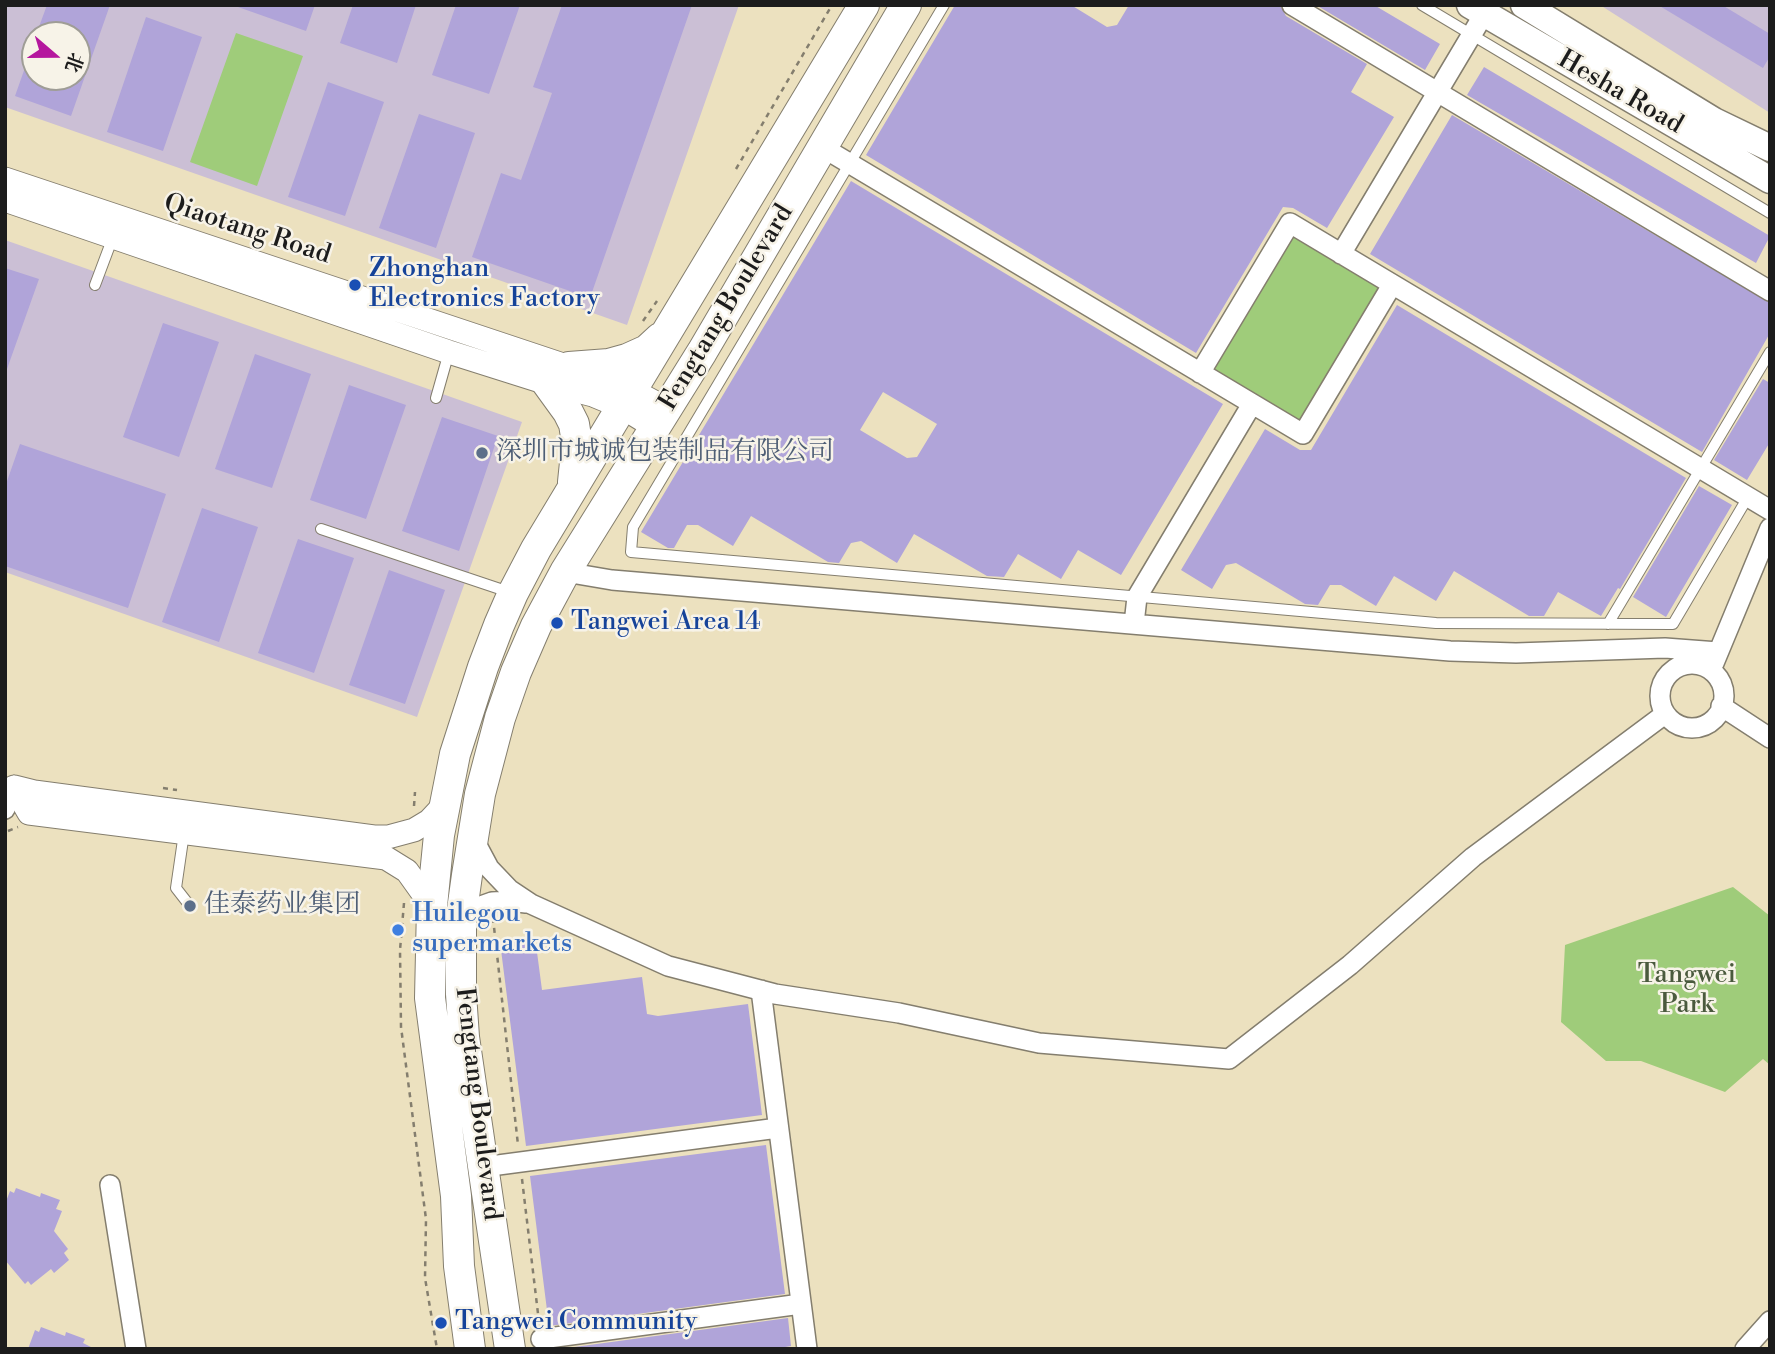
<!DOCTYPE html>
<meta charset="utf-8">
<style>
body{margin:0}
#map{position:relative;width:1775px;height:1354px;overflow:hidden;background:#ece1bf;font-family:"Libre Bodoni","Noto Serif SC",serif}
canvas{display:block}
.frame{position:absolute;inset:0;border:7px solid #1c1c1c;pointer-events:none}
.north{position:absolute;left:21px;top:21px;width:70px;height:70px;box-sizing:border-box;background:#f7f3e8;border:2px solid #9f9d96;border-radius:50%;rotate:110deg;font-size:19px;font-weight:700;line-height:28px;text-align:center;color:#1c1c1c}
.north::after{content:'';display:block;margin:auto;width:24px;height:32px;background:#b5179e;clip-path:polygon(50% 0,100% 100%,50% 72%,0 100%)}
</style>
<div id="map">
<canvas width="1775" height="1354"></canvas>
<div class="frame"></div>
<div class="north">北</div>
</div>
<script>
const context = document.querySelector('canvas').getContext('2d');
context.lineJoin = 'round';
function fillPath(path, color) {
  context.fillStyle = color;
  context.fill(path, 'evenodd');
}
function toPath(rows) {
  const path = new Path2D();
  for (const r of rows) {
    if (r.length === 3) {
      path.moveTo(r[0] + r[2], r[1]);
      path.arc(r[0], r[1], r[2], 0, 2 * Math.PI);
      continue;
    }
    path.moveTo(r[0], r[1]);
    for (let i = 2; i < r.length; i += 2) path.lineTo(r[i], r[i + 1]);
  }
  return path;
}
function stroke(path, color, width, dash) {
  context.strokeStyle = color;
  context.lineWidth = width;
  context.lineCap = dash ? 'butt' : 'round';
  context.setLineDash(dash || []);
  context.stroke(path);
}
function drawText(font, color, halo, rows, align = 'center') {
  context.font = font + ' "Libre Bodoni","Noto Serif SC",serif';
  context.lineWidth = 5;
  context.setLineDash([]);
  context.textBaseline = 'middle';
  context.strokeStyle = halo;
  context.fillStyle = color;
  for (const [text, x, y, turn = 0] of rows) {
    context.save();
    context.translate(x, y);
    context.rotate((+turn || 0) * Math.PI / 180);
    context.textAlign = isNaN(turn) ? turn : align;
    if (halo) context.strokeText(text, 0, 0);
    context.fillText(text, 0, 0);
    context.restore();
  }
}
fillPath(toPath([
 [5,5,739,5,627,325,5,107],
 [35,35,77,35,77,77,35,77],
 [1600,5,1770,5,1770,113],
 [5,240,522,422,417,717,5,572]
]), '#cbbfd5');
fillPath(toPath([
 [236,33,303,56,257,186,190,162],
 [1292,234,1382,287,1300,424,1211,371],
 [1733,887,1770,916,1770,1065,1763,1059,1725,1092,1641,1061,1606,1061,1561,1022,1565,945]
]), '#9fcc7a');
fillPath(toPath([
 [47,5,110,5,71,116,15,96,33,45,35,45,35,77,77,77,77,35,36,35],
 [238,5,315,5,306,31,238,7],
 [353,5,416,5,397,63,340,43],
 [456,5,520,5,489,94,432,75],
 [562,5,692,5,590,298,472,257,501,173,521,180,552,93,533,87],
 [955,5,1071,5,1107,27,1117,25,1129,5,1280,5,1286,16,1367,64,1351,92,1394,117,1327,228,1293,208,1283,207,1196,353,866,155],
 [1316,5,1374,5,1440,44,1425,70],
 [1658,5,1722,5,1770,34,1770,56,1763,68],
 [146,17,202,37,163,151,107,132],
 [1484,67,1770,236,1756,263,1467,95],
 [328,82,384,102,345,216,288,197],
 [419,114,475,133,436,248,379,228],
 [1452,115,1770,303,1770,333,1702,452,1370,254],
 [851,181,1223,404,1121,575,1078,550,1061,579,1018,554,1004,577,987,576,914,534,897,563,861,541,851,543,839,563,828,562,751,516,733,546,698,525,687,525,674,548,668,548,641,532],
 [883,392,937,424,917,457,907,458,860,430],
 [5,268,39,279,7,369,5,369],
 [1397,305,1686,478,1620,589,1618,588,1601,616,1558,592,1544,616,1529,616,1454,571,1436,601,1394,576,1376,606,1341,585,1330,585,1318,605,1305,604,1236,563,1226,565,1212,589,1181,570,1265,429,1300,450,1311,450],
 [163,323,219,342,179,457,123,437],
 [255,354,311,374,272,488,215,469],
 [1763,379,1770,383,1770,442,1747,480,1714,460],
 [349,385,406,405,366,519,310,500],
 [442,417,498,436,459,551,402,531],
 [20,444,166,494,128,608,5,566,5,487],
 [1699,486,1732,505,1666,617,1633,597],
 [202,508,258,527,219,642,162,622],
 [298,539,354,558,314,673,258,653],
 [389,570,445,590,405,704,349,685],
 [535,937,542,990,642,977,647,1014,658,1016,748,1004,762,1115,526,1146,500,942],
 [766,1145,785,1294,549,1326,530,1176],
 [16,1188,40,1197,41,1193,60,1200,56,1209,62,1211,54,1231,68,1249,64,1253,69,1260,54,1273,51,1269,31,1285,28,1281,25,1284,5,1260,5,1204,10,1191,14,1193],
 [788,1318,791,1346,774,1349,560,1349],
 [41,1327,65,1336,66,1332,85,1339,83,1343,95,1349,28,1349,35,1330,39,1332]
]), '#b0a4d9');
const service = toPath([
 [944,5,633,527,631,552,1436,623,1673,624,1748,497],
 [1422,5,1770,213],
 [95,285,113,237],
 [436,398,449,352],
 [321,529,509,592],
 [1608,624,1770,352],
 [184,833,176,888,190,906]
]);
const minor = toPath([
 [1292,5,1770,291],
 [822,147,1303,434,1392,285],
 [1341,254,1484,14],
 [1200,373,1290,223,1770,510],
 [565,572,612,580,1450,651,1516,653,1665,648,1718,652],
 [1134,624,1137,597,1252,404],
 [1714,663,1770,528],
 [1692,696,32],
 [1721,706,1770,738],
 [5,809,14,787],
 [473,838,489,868,510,890,531,904,668,966,775,994,899,1013,1039,1043,1229,1059,1350,965,1473,857,1665,714],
 [461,918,478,907,492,902,509,901,526,903],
 [761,990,807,1349],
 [483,1167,778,1128],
 [110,1185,136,1349],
 [541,1339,801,1304],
 [1745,1349,1770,1321]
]);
const tertiary = toPath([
 [5,179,620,384,667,409],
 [5,200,449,352,547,383,593,395,622,407,656,428],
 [14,787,29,813,386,858,407,871,432,906],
 [14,787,34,792,374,837,388,837,414,830,429,821,444,805]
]);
const secondary = toPath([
 [1470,5,1770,180],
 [1524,5,1714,121,1770,148]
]);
const primary = toPath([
 [569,367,609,364,627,359,647,350,660,338],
 [547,383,568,412,574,424,577,443,573,482],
 [470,1349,459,1266,456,1196,430,998,432,906,439,835,455,754,483,667,499,625,513,593,536,549,864,5],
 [510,1349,464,1037,461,994,461,918,467,875,480,794,500,718,516,672,536,626,565,572,702,352,906,5]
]);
stroke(service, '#847e6e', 12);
stroke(minor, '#847e6e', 22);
stroke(tertiary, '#847e6e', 25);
stroke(secondary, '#847e6e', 29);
stroke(primary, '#847e6e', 32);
stroke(toPath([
 [736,169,832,5],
 [643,321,657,301],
 [163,788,177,790],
 [414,806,415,792],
 [8,831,18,827],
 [404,903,400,950,401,1027,426,1219,425,1278,437,1349],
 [493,918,518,1145],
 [522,1179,539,1322]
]), '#847e6e', 2.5, [5, 5]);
stroke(service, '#fff', 10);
stroke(minor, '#fff', 19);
stroke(tertiary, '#fff', 23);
stroke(secondary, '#fff', 26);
stroke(primary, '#fff', 30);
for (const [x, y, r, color] of [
 [355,285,7,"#1a4fb4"],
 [482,453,7,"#5c6f8a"],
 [557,623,7,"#1a4fb4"],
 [190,906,7,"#5c6f8a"],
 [398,930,7,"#3f7fe0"],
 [441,1323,7,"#1a4fb4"]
]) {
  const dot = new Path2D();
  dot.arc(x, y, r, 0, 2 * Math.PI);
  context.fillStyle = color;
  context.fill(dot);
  stroke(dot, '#f7f3e8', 2.5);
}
drawText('26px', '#1c1c1c', '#f7f3e8', [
 ["Hesha Road",1620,93,30],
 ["Qiaotang Road",247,230,18],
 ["Fengtang Boulevard",727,308,-59],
 ["Fengtang Boulevard",477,1104,83]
]);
drawText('26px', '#164399', '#f7f3e8', [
 ["Zhonghan",369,270],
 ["Electronics Factory",369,300],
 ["Tangwei Area 14",571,623],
 ["Tangwei Community",455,1323]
], 'left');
drawText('26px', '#4e5e75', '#f7f3e8', [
 ["深圳市城诚包装制品有限公司",496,453],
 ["佳泰药业集团",204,906]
], 'left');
drawText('26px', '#366cbe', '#f7f3e8', [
 ["Huilegou",412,915],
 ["supermarkets",412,945]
], 'left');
drawText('26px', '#4a5a3d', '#f7f3e8', [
 ["Tangwei",1687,976],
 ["Park",1687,1006]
]);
</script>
